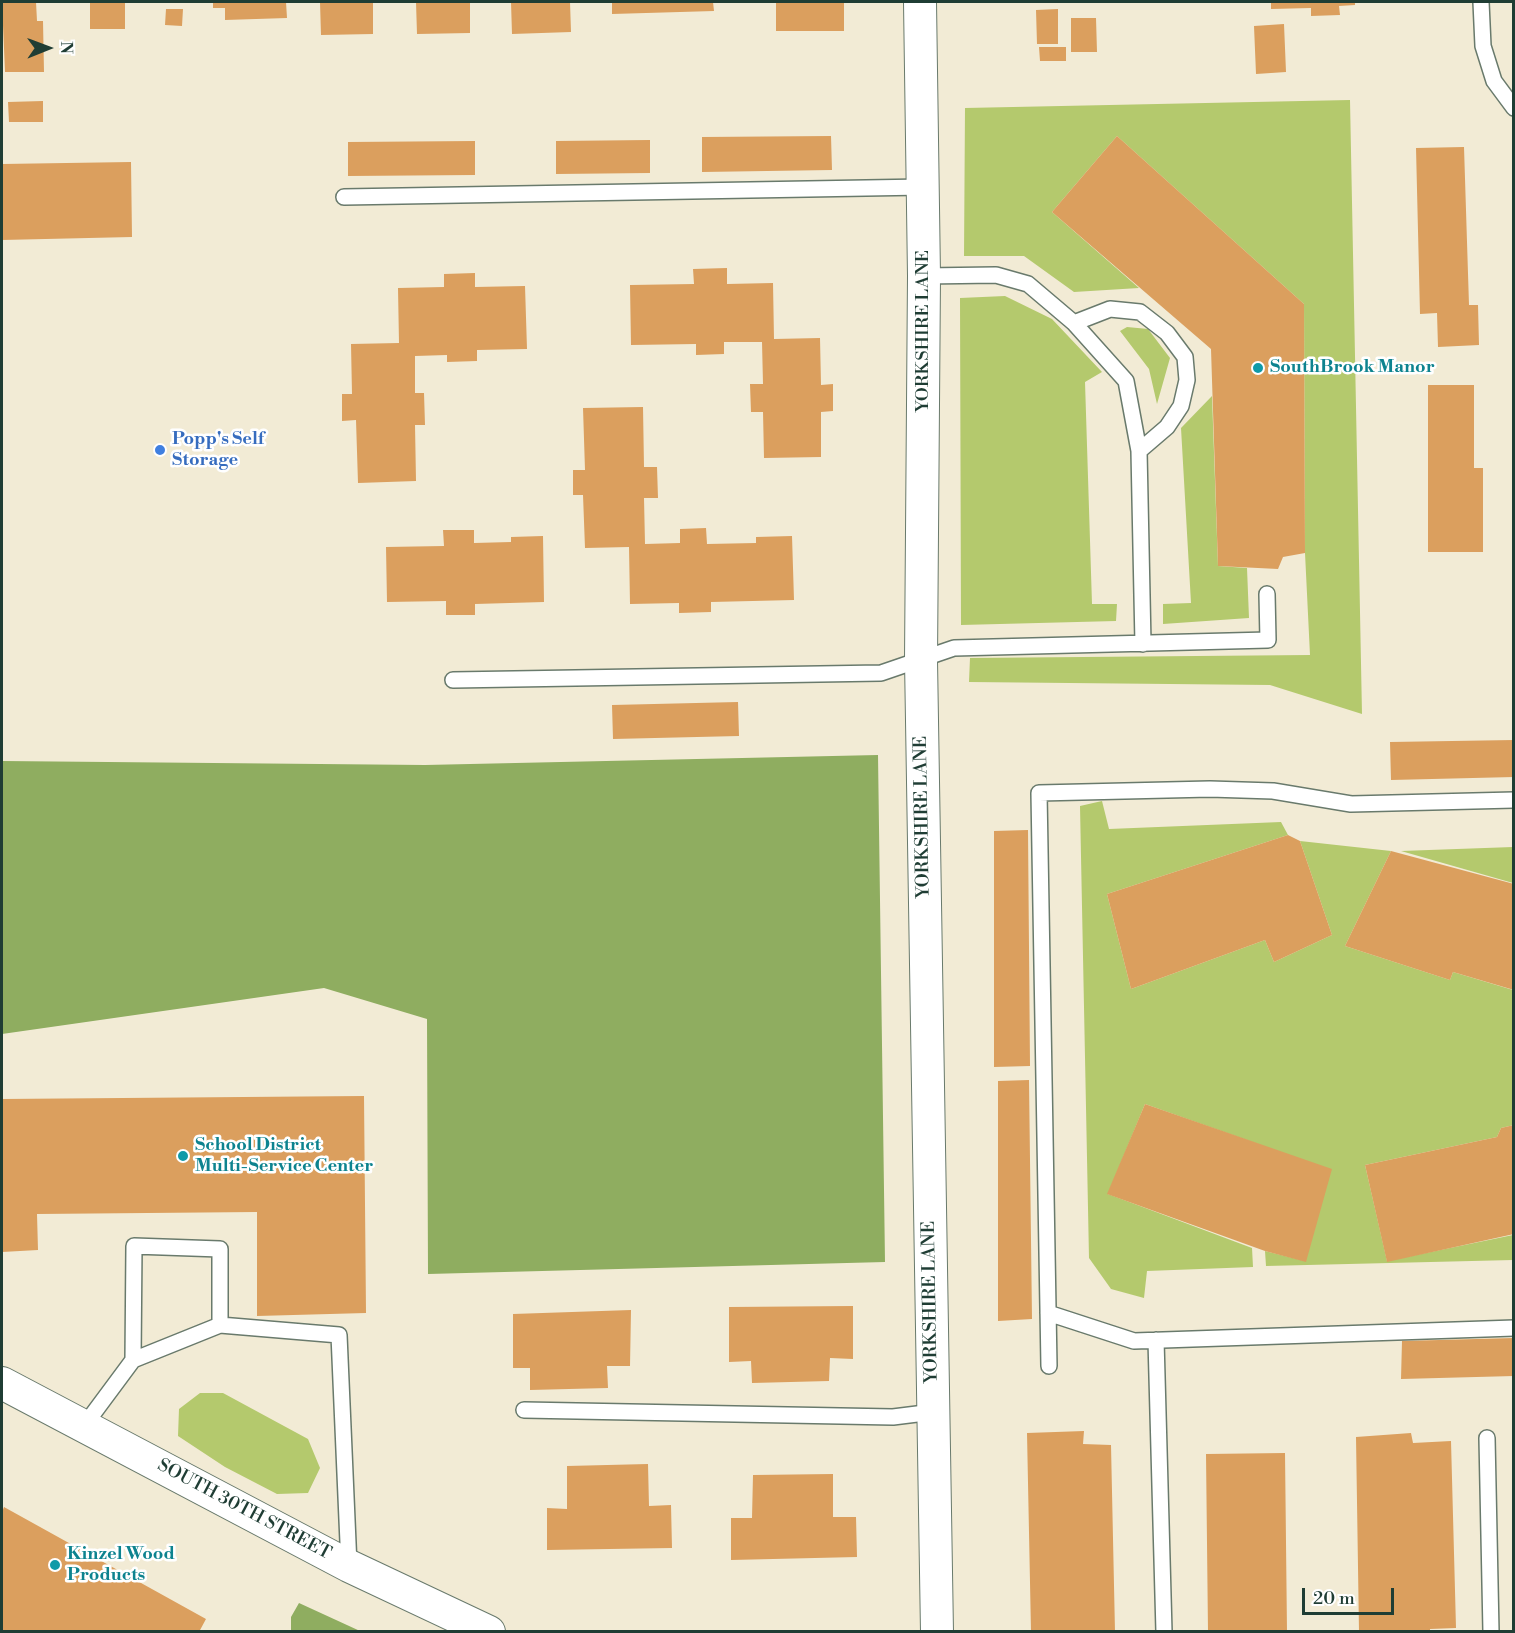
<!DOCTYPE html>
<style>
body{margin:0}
#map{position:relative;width:1515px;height:1633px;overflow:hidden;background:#f2ebd5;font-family:"Libre Bodoni",serif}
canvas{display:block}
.frame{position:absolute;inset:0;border:3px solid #1f3d34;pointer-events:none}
.north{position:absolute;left:18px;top:18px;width:60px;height:60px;-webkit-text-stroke:4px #fff;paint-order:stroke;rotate:89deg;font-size:16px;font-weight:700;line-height:24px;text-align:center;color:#1f3d34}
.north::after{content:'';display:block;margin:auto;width:21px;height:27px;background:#1f3d34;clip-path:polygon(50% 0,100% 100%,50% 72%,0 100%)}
.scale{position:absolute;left:1302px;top:1588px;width:92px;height:27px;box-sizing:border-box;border:3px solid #1f3d34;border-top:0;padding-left:8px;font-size:18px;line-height:21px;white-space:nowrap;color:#1f3d34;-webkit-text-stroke:4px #fff;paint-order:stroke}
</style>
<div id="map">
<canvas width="1515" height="1633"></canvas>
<div class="frame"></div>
<div class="north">N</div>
<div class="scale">20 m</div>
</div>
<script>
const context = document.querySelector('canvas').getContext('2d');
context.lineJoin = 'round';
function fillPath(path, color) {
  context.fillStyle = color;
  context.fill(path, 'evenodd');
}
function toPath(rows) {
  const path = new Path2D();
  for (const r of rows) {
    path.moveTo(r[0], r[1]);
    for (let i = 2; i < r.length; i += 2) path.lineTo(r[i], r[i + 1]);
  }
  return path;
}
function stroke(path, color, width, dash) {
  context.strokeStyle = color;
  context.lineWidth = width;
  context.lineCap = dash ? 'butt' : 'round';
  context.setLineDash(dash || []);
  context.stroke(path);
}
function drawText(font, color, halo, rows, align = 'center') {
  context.font = font + ' "Libre Bodoni",serif';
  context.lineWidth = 5;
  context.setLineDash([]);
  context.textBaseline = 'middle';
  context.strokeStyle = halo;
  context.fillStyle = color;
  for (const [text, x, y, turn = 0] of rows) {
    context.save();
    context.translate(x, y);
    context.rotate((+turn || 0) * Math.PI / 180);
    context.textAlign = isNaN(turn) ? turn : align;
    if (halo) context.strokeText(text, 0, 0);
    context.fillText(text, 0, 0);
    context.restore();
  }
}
fillPath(toPath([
 [1350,100,1362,714,1270,685,969,682,970,658,1310,655,1305,553,1304,304,1117,136,1052,212,1139,288,1074,292,1024,256,964,256,965,108],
 [1005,296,1052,319,1102,372,1085,382,1092,604,1117,604,1116,621,961,625,960,298],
 [1127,327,1148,329,1170,358,1157,404,1149,369,1120,331],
 [1212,396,1218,566,1247,568,1249,618,1163,624,1163,604,1191,603,1181,428],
 [1102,801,1109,829,1281,822,1288,835,1107,894,1131,989,1265,940,1274,962,1332,935,1300,841,1391,851,1345,946,1450,980,1453,972,1513,990,1514,1125,1501,1128,1497,1137,1365,1165,1387,1261,1513,1235,1513,1260,1266,1266,1265,1251,1305,1261,1258,1144,1145,1104,1108,1194,1252,1248,1253,1267,1147,1271,1144,1298,1111,1289,1089,1258,1080,806],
 [1513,847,1513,883,1401,851],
 [200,1393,223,1393,308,1439,320,1468,308,1493,277,1494,225,1467,178,1436,179,1409]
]), '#b4c96d');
fillPath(toPath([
 [878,755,885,1262,428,1274,427,1019,324,988,2,1034,2,761,425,765],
 [299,1603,360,1631,291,1631,291,1617]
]), '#8fad60');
fillPath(toPath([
 [2,2,36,2,37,21,43,21,44,72,5,72],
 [90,2,125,2,125,29,90,29],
 [213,2,286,2,287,18,225,20,225,8,213,8],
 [320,2,373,2,373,34,321,35],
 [416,2,470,2,470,33,417,34],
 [511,2,570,2,571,32,512,34],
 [612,2,713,2,714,11,612,14],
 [776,2,844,2,844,31,776,31],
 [1271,2,1355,2,1355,5,1339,6,1340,15,1311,16,1311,8,1271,9],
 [166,9,183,9,182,26,165,25],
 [1058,9,1058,44,1037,44,1036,10],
 [1071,18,1096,18,1097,52,1071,52],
 [1284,24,1286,72,1256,74,1254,26],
 [1039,47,1066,47,1066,61,1040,61],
 [43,101,43,122,9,122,8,102],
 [831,136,832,170,702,172,702,137],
 [1117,136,1304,304,1305,553,1283,557,1278,569,1218,566,1211,349,1052,212],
 [650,140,650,173,556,174,556,141],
 [475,141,475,175,348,176,348,142],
 [1464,147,1469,305,1478,305,1479,345,1438,347,1437,313,1420,314,1416,148],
 [131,162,132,237,2,240,2,164],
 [727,268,727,284,773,283,774,339,820,338,821,385,833,384,833,411,821,412,821,457,764,458,763,412,751,412,750,384,763,384,762,342,724,342,724,354,696,355,696,344,631,345,630,285,694,284,693,269],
 [475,273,475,287,525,286,527,349,477,350,477,361,447,362,447,355,415,356,415,393,424,393,425,425,415,425,416,481,358,483,356,420,342,421,342,394,352,394,351,344,399,343,398,288,444,287,444,274],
 [1428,385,1474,385,1474,468,1483,468,1483,552,1428,552],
 [643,407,644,467,657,467,658,498,644,498,645,544,680,543,680,529,706,528,707,544,756,543,756,537,792,536,794,600,711,602,711,612,679,613,679,603,630,604,629,547,585,548,583,495,573,495,573,470,585,470,583,408],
 [443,530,474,530,474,543,511,542,511,537,543,536,544,602,475,604,475,615,446,615,446,601,387,602,386,547,444,546],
 [738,702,739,736,613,739,612,705],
 [1514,740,1514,777,1391,780,1390,742],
 [1028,830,1030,1066,994,1067,994,831],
 [1288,835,1300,841,1332,935,1274,962,1265,940,1131,989,1107,894],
 [1391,851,1514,884,1514,990,1453,972,1450,980,1345,946],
 [1029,1080,1032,1319,998,1321,998,1081],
 [364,1096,366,1313,257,1316,257,1212,37,1214,38,1250,2,1252,2,1099],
 [1145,1104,1332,1169,1306,1262,1265,1251,1107,1194],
 [1514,1125,1514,1234,1387,1262,1365,1165,1497,1137,1501,1128],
 [853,1306,853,1359,830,1358,829,1381,752,1383,751,1361,729,1362,729,1307],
 [631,1310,630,1366,607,1366,608,1388,530,1390,530,1368,513,1368,513,1314],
 [1514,1338,1514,1376,1401,1379,1402,1341],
 [1084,1431,1083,1444,1111,1445,1115,1632,1031,1632,1027,1433],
 [1411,1433,1413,1443,1451,1441,1456,1628,1430,1629,1430,1632,1359,1632,1356,1437],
 [1285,1453,1287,1632,1208,1632,1206,1454],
 [648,1464,649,1506,671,1505,672,1548,547,1550,547,1508,567,1509,567,1466],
 [833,1474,833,1517,856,1517,857,1557,731,1560,731,1518,752,1518,753,1475],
 [4,1507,206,1619,199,1632,2,1632,2,1512]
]), '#db9f5e');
const lane = toPath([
 [1481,2,1483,46,1494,81,1514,108],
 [344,197,924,187],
 [924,276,996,275,1028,284,1074,323,1126,381,1139,451,1143,644],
 [1074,323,1110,309,1140,312,1167,333,1185,357,1187,380,1181,406,1167,427,1139,451],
 [453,680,881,673,954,648,1268,640,1267,594],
 [1048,1313,1134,1341,1514,1328],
 [1156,1340,1164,1632],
 [133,1360,220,1325],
 [1049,1366,1039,793,1210,789,1273,791,1351,804,1514,800],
 [524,1410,893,1417,933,1412],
 [84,1426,133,1360,134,1246,220,1249,220,1325,339,1335,349,1566],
 [1487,1438,1491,1632]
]);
const street = toPath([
 [920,2,924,276,921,660,937,1632],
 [2,1383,349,1566,489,1632]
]);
stroke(lane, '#697a6c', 18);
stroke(street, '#697a6c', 34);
stroke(lane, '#fff', 15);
stroke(street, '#fff', 32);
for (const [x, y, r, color] of [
 [1258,368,6,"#0f9aa8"],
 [160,450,6,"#3f7fe0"],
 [183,1156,6,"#0f9aa8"],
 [55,1565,6,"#0f9aa8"]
]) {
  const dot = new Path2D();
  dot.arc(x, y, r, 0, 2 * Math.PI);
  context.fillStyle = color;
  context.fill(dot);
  stroke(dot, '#fff', 2);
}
drawText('18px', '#1f3d34', '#fff', [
 ["YORKSHIRE LANE",924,331,-90],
 ["YORKSHIRE LANE",923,817,-91],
 ["YORKSHIRE LANE",931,1302,-91],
 ["SOUTH 30TH STREET",244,1510,28]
]);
drawText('bold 18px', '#0d838f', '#fff', [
 ["SouthBrook Manor",1270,368],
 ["School District",195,1146],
 ["Multi-Service Center",195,1167],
 ["Kinzel Wood",67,1555],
 ["Products",67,1576]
], 'left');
drawText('bold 18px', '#366cbe', '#fff', [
 ["Popp's Self",172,440],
 ["Storage",172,461]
], 'left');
</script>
